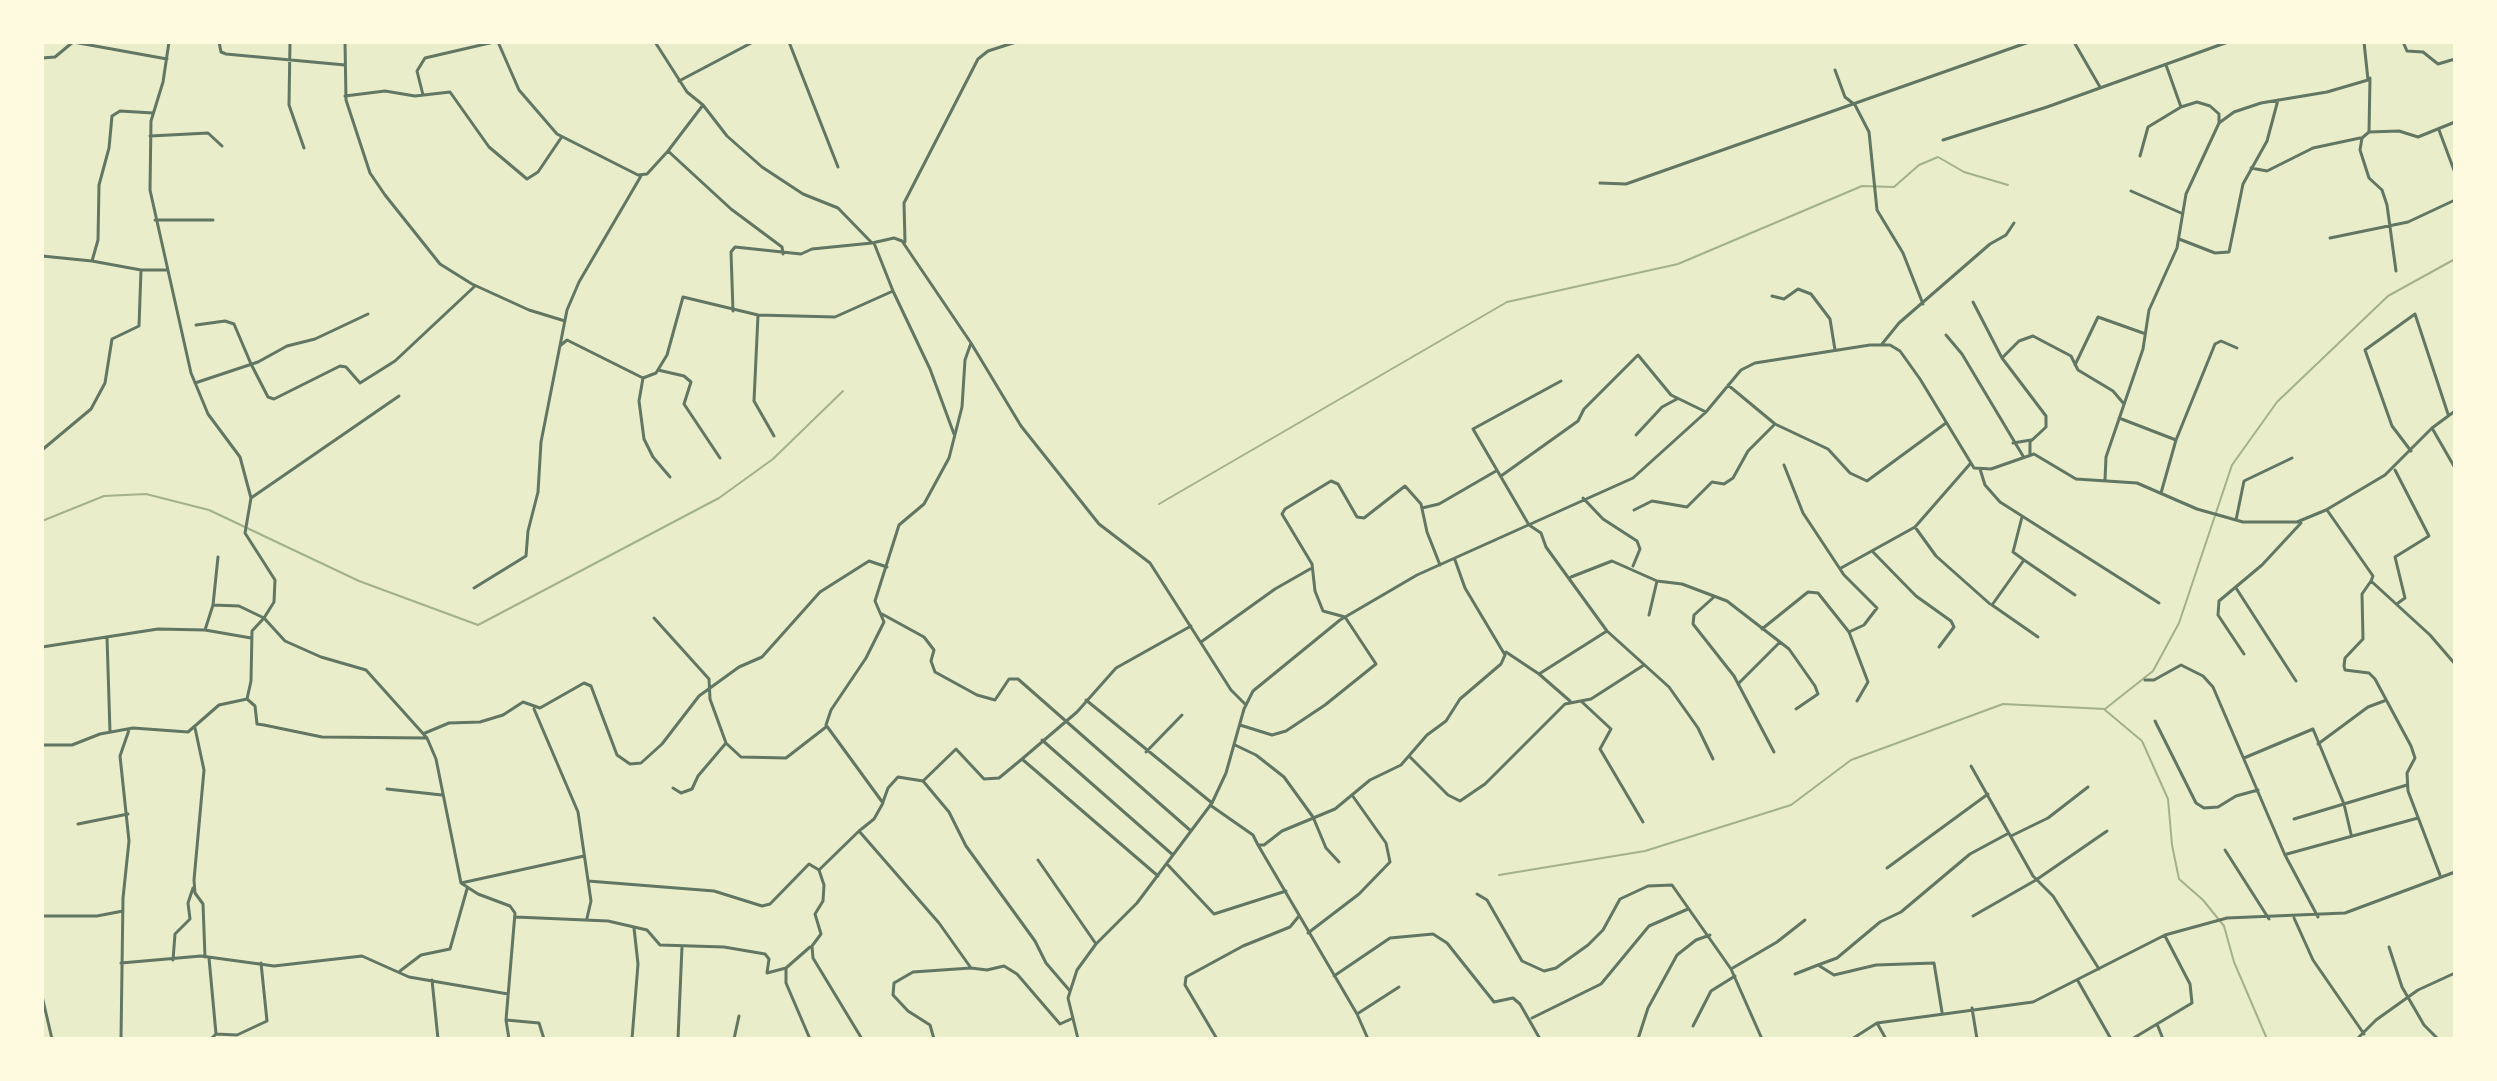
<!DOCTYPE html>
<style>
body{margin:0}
#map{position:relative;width:2497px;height:1081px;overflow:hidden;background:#e9edc9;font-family:"PT Sans Narrow",sans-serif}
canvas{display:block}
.frame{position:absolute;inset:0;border:44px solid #fefae0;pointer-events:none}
</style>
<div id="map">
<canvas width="2497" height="1081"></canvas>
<div class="frame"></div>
</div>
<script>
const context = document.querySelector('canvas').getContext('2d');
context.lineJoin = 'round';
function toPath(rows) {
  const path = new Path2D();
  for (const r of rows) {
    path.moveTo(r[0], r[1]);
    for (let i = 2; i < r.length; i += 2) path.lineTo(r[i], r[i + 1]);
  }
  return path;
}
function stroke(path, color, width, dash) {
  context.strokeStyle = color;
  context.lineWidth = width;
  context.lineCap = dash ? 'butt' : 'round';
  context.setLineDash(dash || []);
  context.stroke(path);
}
stroke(toPath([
 [1159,504,1507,302,1678,264,1862,186,1894,187,1919,165,1938,157,1964,172,2008,185],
 [42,521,104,496,146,494,209,510,359,581,478,625,719,498,773,459,843,391],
 [2105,710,2142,741,2168,799,2172,845,2179,879,2203,900,2224,926,2234,962,2267,1039],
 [1499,875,1645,851,1791,805,1851,760,2003,704,2105,709,2153,671,2179,623,2232,465,2277,402,2388,296,2455,259]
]), '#a3b18a', 2);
stroke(toPath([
 [169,42,163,82,151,121,150,190,191,373,208,414,240,457,251,498,245,533,275,580,274,602,264,618,285,641,321,657,366,670,427,738,436,759,461,883,478,894,510,906,515,913,506,1020,509,1039],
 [219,42,221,52,226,54,345,65],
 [290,42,289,105,304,148],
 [345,42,346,100,370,173,385,195,440,264,472,284,529,310,565,321],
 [498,42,519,90,557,134,638,175,647,174,668,151,703,105,727,136,762,167,803,194,838,208,872,243,894,238,902,241,971,343,1021,426,1099,524,1150,563,1231,690,1245,704],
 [655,42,687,92,703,105],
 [789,42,838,167],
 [2074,42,2100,87],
 [2403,42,2407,51,2423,52,2438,64,2455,59],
 [42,58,55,57,73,42,167,59],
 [2166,65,2181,107,2197,102,2210,106,2219,114,2219,123],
 [1835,70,1845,97,1855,105,1869,132,1877,210,1903,253,1923,304],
 [2370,78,2369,132,2362,138,2360,150,2369,178,2382,190,2387,205,2396,271],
 [679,81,753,42],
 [423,95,417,71,425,58,494,42],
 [345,96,385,91,415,96,450,92,489,147,527,179,538,172,561,138],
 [2439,130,2455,173],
 [2369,132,2399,131,2418,137,2455,122],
 [150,136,208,133,222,146],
 [1943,140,2047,107,2228,42],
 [668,151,731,209,782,247,783,254],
 [2140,156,2148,127,2181,107],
 [2251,168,2267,171,2313,148,2360,138],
 [1600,183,1626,184,2029,42],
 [2131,191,2181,213],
 [155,220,213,220],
 [2330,238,2408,222,2455,200],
 [2179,239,2215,253,2229,252,2243,184,2267,141,2278,100],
 [905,242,904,203,978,59,988,51,1016,42],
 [42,256,92,261,98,240,99,185,109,148,112,116,120,111,153,113],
 [92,261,141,270,166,270],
 [893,291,930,369,954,434],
 [1772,296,1784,299,1798,289,1811,294,1830,319,1835,350],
 [1973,302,2002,358,2046,416,2046,427,2030,442,2030,454],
 [733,311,731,252,735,247,801,254,812,249,872,243],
 [758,315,754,401,774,436],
 [196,325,225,321,234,324,251,364,268,397,274,399,340,366,346,367,360,383,395,361,475,286],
 [1946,335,1962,354,2023,456],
 [971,343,965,360,962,407,949,458,924,504,899,525,875,601,884,622,866,658,831,710,826,725,883,803,874,819,859,831,939,923,971,968,987,970,1004,966,1017,974,1060,1024,1071,1019],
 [1882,344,1899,323,1990,244,2006,235,2014,223],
 [561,345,567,340,643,378,656,373,667,355,683,297,758,315,835,317,893,291,874,243],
 [2002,358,2019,341,2033,336,2071,356,2078,370,2113,391,2124,404],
 [2075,365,2098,317,2143,333],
 [658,370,684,376,691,382,684,404,720,458],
 [643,378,639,401,644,439,653,457,670,477],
 [1561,381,1473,429,1529,525,1541,533,1546,547,1607,631,1669,687,1698,728,1713,759],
 [195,383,258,362,287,346,315,339,368,314],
 [1728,385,1775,424,1828,449,1850,473,1867,481,1946,423],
 [2119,418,2176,440],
 [2432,428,2455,468],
 [1636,435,1662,407,1677,399],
 [2013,443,2031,440],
 [42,450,91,409,105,383,112,339,139,326,141,270],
 [2411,451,2392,426,2365,350,2415,314,2448,414],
 [1784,465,1803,513,1844,575,1877,608,1864,625,1849,632],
 [1980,469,1985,485,2000,502,2159,603],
 [2395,470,2429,536,2395,557,2405,598,2398,603],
 [1501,476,1578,421,1584,409,1638,355,1671,395,1706,412],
 [2105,480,2106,457,2143,349,2149,310,2177,248,2186,194,2219,123,2234,112,2261,103,2327,92,2368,80,2364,42],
 [2161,493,2176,440,2215,344,2221,341,2237,348],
 [251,498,399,396],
 [1583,498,1603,519,1637,541,1640,549,1633,566],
 [1422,508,1439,504,1496,471],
 [1634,510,1652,501,1687,507,1712,482,1724,484,1733,478,1748,451,1775,424],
 [2327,510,2373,576,2371,581,2430,635,2455,664],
 [2022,517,2013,552,2024,560,1992,605,2038,637],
 [2236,520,2244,481,2292,458],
 [1915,527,1936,556,1990,604],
 [1873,552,1916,596,1951,621,1954,627,1939,647],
 [2024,560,2075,595],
 [1841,568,1915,527,1970,464],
 [1571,577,1612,561,1657,581,1682,584,1727,601,1789,649,1815,686,1818,694,1796,709],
 [2371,581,2362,594,2363,639,2345,658,2344,666,2345,670,2369,673,2375,679,2411,746,2415,758,2407,773,2408,791,2440,875],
 [474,588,526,556,528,531,538,492,541,442,567,310,579,282,641,176],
 [2236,588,2296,681],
 [1714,597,1694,615,1693,624,1734,676,1774,752],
 [882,614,924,637,934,650,931,661,935,672,977,695,995,700,1009,679,1018,679,1191,831],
 [1649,615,1657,581],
 [654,618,709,679,710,699,726,743,698,776,692,789,681,793,673,788],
 [1762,629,1808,592,1818,593,1849,632,1868,682,1857,701],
 [205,630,213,605],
 [107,637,110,732],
 [1201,642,1275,589,1310,569],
 [42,647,158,629,205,630,251,638],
 [1506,652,1539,674],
 [2244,654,2218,615,2219,601,2262,565,2301,523],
 [2145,680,2154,680,2181,665,2203,676,2213,687,2285,855,2318,917],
 [1738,684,1780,642],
 [247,699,255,706,257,724,264,725,322,737,426,738],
 [1086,700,1212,803],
 [1570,701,1539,674,1607,631],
 [1582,702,1611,729,1600,749,1643,822],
 [534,709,578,812,591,901,587,918],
 [2155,721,2196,803,2204,808,2218,807,2236,796,2258,790],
 [1240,725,1272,735,1286,731,1325,705,1376,664,1345,617,1323,611,1315,591,1312,564,1282,514,1285,509,1331,481,1338,484,1357,517,1364,518,1405,486,1421,504,1427,532,1440,565],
 [195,728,204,770,194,880,195,893,203,904,205,957],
 [425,733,449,723,480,722,503,715,523,702,540,708,584,683,591,686,617,755,630,764,641,763,662,744,699,696,739,667,762,657,820,592,869,561,887,567],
 [1042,740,1173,855],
 [727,744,741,757,786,758,826,727],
 [2318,744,2368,707,2384,701],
 [42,745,72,745,100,734,133,728,188,732,219,705,247,699,251,681,252,631,264,618,239,606,213,605,218,557],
 [1235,745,1256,755,1284,777,1313,817,1326,848,1339,862],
 [1146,752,1182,715],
 [1409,756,1448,795,1460,801,1485,784,1565,704,1591,699,1644,665],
 [2244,758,2313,729,2344,804,2351,834],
 [1971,766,2033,876,2053,896,2099,969],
 [923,781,956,749,984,779,999,778,1022,759],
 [387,789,442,795],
 [883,802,888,788,898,777,923,781,949,812,966,846,1035,941,1046,963,1070,991],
 [1210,805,1253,835,1258,845,1264,845,1282,831,1335,809,1370,780,1401,765,1427,735,1446,721,1460,699,1501,664,1505,655,1465,588,1455,560],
 [2294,819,2407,785],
 [78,824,128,814],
 [859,831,819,870,824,885,823,901,815,914,821,934,812,946,813,958,862,1039],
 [2011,836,2048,818,2088,787],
 [1258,845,1357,1014,1399,987],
 [2225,850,2269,919],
 [2287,854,2418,818],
 [1038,860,1096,944],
 [1167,864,1214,914,1286,891],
 [1887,868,1988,794],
 [1158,876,1022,759,1077,712,1116,668,1191,626],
 [588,881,714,891,762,906,770,904,809,864,819,870],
 [461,883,584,856],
 [1477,894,1487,900,1522,961,1544,971,1556,968,1588,945,1603,930,1620,899,1648,886,1672,885,1731,969,1762,1039],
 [42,916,97,916,123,911],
 [1973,916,2036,880,2107,831],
 [516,917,608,921,647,930,660,945,724,947,765,954,769,959,767,973,786,968],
 [2294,918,2313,960,2364,1034],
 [1308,933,1359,894,1390,862,1386,843,1352,795],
 [810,947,786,968,786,983,810,1039],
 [2389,947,2402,987,2424,1025,2438,1039],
 [209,958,216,1034,211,1039],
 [173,960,175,934,190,919,188,903,193,888],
 [121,963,201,956,274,966,362,956,409,977,508,994],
 [1818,965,1837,958,1880,922,1901,912,1970,854,2009,833],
 [1731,969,1777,942,1805,920],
 [400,971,421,955,450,949,467,889],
 [1795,974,1818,965,1834,975,1876,965,1934,963,1942,1012],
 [1334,976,1390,938,1433,934,1447,943,1494,1002,1513,998,1520,1004,1540,1039],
 [432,980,438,1039],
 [2078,981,2111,1039],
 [42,996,52,1039],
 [1972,1008,1977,1039],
 [1357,1014,1368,1039],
 [1532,1018,1601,984,1649,926,1688,909],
 [506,1020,539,1023,544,1039],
 [1877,1023,1886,1039],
 [2157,1024,2163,1039],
 [1693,1026,1711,991,1735,976],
 [216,1034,237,1035,267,1021,261,963],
 [121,1039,123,898,129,841,120,756,129,730],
 [632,1039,638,964,634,928],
 [678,1039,682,947],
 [734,1039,739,1016],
 [934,1039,930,1025,908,1011,893,995,894,983,913,972,971,968],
 [1078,1039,1068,998,1077,970,1096,944,1137,903,1212,803,1226,773,1244,709,1253,691,1340,620,1417,575,1633,478,1706,412,1741,370,1755,363,1870,345,1890,345,1900,351,1920,379,1974,468,1991,469,2034,454,2076,479,2137,483,2197,509,2243,522,2297,522,2326,510,2385,475,2432,428,2455,411],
 [1217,1039,1185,985,1186,977,1243,946,1290,927,1299,916],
 [1638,1039,1648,1008,1677,955,1696,940,1710,935],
 [1852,1039,1877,1023,2033,1002,2165,935,2227,918,2345,913,2455,872],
 [2132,1039,2192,1003,2190,984,2165,936],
 [2357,1039,2376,1020,2418,990,2455,973]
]), '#617663', 3);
</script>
